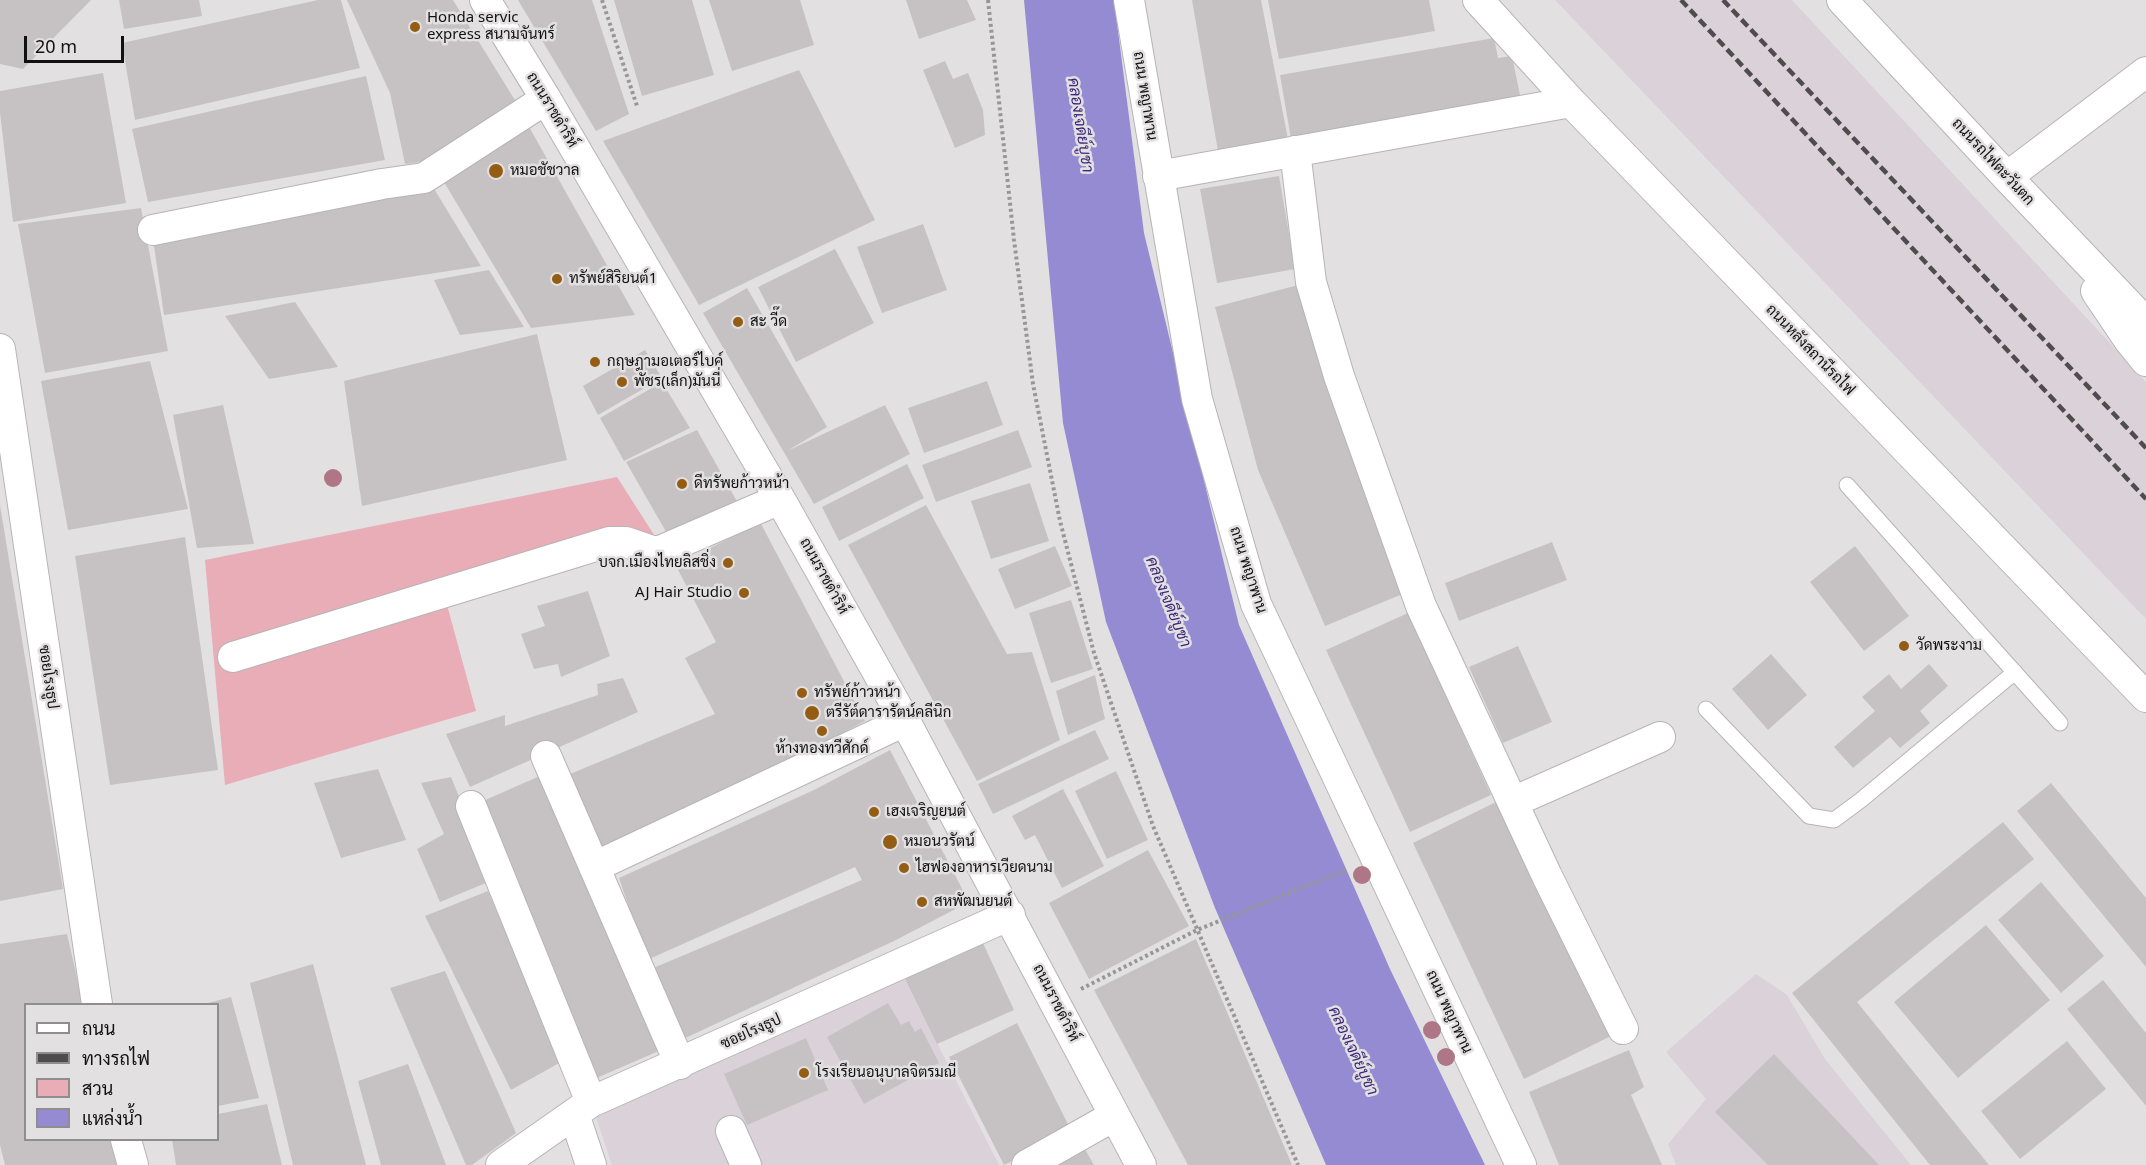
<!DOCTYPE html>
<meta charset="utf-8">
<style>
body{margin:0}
#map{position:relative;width:2146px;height:1165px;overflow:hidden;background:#e3e0e2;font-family:"Noto Sans",Sarabun,sans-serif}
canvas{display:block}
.legend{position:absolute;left:24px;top:1003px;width:195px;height:138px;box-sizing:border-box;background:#e3e0e2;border:2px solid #8f8d8f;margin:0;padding:8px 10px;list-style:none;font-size:18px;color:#121112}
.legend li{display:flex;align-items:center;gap:12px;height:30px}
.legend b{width:30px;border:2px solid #8f8d8f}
.scale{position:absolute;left:24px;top:36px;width:100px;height:27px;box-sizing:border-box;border:3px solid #121112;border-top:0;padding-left:8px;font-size:18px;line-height:21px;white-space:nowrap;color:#121112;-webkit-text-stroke:4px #e3e0e2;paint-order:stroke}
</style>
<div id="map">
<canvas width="2146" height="1165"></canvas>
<ul class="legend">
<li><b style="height:8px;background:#fff"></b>ถนน</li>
<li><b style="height:8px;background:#4e4c4d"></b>ทางรถไฟ</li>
<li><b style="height:16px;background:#e8adb6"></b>สวน</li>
<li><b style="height:16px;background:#948bd2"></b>แหล่งน้ำ</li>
</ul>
<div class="scale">20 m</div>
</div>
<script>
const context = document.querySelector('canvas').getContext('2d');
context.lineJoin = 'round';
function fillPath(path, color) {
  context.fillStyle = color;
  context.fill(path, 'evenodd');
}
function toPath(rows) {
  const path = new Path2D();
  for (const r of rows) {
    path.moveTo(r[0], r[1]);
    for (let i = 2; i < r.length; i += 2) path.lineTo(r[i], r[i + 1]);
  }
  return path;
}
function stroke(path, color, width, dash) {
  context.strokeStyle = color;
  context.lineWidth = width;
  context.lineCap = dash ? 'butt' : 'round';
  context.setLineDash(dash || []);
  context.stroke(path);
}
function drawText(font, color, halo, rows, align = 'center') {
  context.font = font + ' "Noto Sans",Sarabun,sans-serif';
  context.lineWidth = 5;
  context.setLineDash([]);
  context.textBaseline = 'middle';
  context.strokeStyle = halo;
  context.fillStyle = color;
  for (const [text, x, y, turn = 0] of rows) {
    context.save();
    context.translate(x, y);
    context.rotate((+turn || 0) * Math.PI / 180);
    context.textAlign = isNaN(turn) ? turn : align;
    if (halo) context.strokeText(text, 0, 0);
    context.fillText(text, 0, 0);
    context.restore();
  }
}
fillPath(toPath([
 [1555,0,1792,0,2146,382,2146,619],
 [898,966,999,1165,612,1165,591,1102],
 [1756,974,1787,995,1825,1059,1911,1165,1676,1165,1668,1144,1706,1099,1666,1052]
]), '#dad1d9');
fillPath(toPath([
 [617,477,658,541,441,583,476,711,225,785,205,560]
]), '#e8adb6');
fillPath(toPath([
 [1024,0,1114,0,1144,233,1239,625,1390,969,1485,1165,1326,1165,1215,908,1106,622,1063,423]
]), '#948bd2');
fillPath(toPath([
 [0,0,91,0,23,69,0,64],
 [119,0,199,0,202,16,124,29],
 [318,0,341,0,360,68,135,120,122,43],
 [347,0,453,0,518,105,430,161,405,164,390,93],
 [518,0,592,0,629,114,596,131],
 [614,0,692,0,714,75,642,96],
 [709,0,800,0,814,45,732,71],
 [906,0,967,0,976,20,919,39],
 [1192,0,1261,0,1288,139,1218,151],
 [1268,0,1429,0,1435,31,1279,59],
 [1494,38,1498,58,1512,56,1521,100,1291,139,1280,75],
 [945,61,953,79,968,73,983,110,985,135,955,148,923,70],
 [799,70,875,220,699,305,603,141],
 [103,73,126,203,13,222,0,113,0,91],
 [366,76,385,160,148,202,132,129],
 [528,125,635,315,531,328,444,182],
 [1279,176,1295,269,1217,283,1200,189],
 [433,187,481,266,164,315,153,239],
 [141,208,168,351,45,373,18,224],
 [923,224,947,290,882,313,857,247],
 [835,249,874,323,796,362,758,287],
 [489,270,524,327,460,335,434,280],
 [1302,284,1405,593,1325,626,1258,470,1215,307],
 [747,288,827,427,787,451,885,405,910,454,814,504,703,313],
 [295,302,338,367,269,379,225,316],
 [537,334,567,460,362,506,344,381],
 [645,350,662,378,598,415,583,386],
 [150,361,188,509,68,530,41,381],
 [987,381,1003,425,924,453,908,408],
 [662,382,690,428,624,461,600,418],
 [223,405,254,544,197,548,173,415],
 [697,430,739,505,669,537,626,462],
 [1018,430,1032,467,936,502,922,465],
 [907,464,924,498,839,541,822,507],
 [1030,483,1049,541,991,559,971,501],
 [0,505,63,889,0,901],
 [926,505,1007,654,1032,652,1060,740,977,781,848,545],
 [760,522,865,721,789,761,599,852,570,774,715,714,685,658,716,642,676,566],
 [185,537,218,770,110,785,75,556],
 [1552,542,1567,580,1459,621,1445,583],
 [1055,546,1072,586,1015,609,998,569],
 [1855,546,1909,616,1864,651,1810,582],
 [588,591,610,656,561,677,558,664,534,669,521,634,545,626,537,606],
 [1071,600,1093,669,1051,683,1029,613],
 [1408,613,1491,795,1410,832,1326,650],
 [1518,646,1552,722,1503,743,1469,667],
 [1771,654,1807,695,1768,730,1732,689],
 [1929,664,1948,686,1920,711,1930,723,1900,748,1890,737,1853,768,1834,747,1875,711,1862,697,1889,674,1901,689],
 [1095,675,1105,719,1068,735,1056,691],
 [623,678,638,712,470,787,446,734,505,715,505,726,598,695,597,684],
 [1095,730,1109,759,993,814,978,784],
 [890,750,969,902,894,941,681,1040,651,969,862,880,855,867,647,960,619,878,814,790],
 [378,769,406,840,341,858,314,783],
 [1116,771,1148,840,1107,859,1075,791],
 [542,775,661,1050,592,1080,474,805],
 [451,777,493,880,440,902,417,849,444,834,421,783],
 [2051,783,2146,898,2146,967,2017,811],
 [1063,789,1104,866,1062,888,1035,835,1025,840,1012,816],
 [1502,799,1615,1034,1524,1079,1413,843],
 [2003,822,2034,859,1857,1002,1989,1165,1930,1165,1792,993],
 [1148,850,1189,926,1089,979,1049,903],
 [2041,882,2104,956,2061,993,1998,920],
 [488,891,561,1062,511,1090,425,916],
 [1986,925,2050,1000,1958,1078,1894,1002],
 [67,934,83,1004,26,1004,26,1140,113,1140,119,1165,5,1165,0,1145,0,944],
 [981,939,1014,1010,937,1044,903,975],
 [1196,939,1292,1165,1188,1165,1094,990],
 [313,964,366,1165,293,1165,250,983],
 [445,971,516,1133,472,1165,466,1165,390,988],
 [2103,980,2146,1033,2146,1106,2067,1009],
 [231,997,259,1098,218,1106,218,1004,204,1004],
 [888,1003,901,1025,909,1021,915,1032,921,1028,939,1063,864,1104,827,1037],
 [1017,1023,1072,1132,1004,1165,949,1057],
 [806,1038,828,1090,747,1125,724,1074],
 [2067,1041,2106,1089,2020,1159,1981,1111],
 [1629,1050,1644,1087,1631,1095,1662,1165,1559,1165,1529,1092],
 [1774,1054,1879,1165,1768,1165,1715,1112],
 [408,1064,446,1165,381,1165,358,1081],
 [267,1104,282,1165,176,1165,172,1140,218,1140,218,1114],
 [1082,1144,1094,1165,1043,1165]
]), '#c6c2c4');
const lane = toPath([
 [1847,485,2060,723],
 [1706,709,1809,816,1834,820,1861,800,2015,672]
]);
const street = toPath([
 [485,0,546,99,780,499,905,721,1141,1165],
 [1129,0,1197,399,1256,604,1521,1165],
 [1478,0,1571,102,2146,697],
 [1842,0,2007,177,2146,323],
 [1295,151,1311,282,1339,376,1421,606,1547,876,1623,1029],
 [1158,176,1571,102],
 [2007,177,2146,72],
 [153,230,382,184,424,178,546,99],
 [2096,291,2129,340,2146,361],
 [0,349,97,1004],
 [233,657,609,542,626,542,652,551,660,551,780,499],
 [546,756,680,1064],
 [1513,802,1660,737],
 [471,806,591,1102],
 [594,867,905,721],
 [574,1114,591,1165],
 [731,1131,746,1165],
 [126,1140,133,1165],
 [501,1165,591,1102,1010,915],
 [1027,1165,1114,1116]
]);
stroke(lane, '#b7b4b6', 17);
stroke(street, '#b7b4b6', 32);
stroke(toPath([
 [602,0,637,106],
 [988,0,1014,240,1033,384,1060,521,1094,653,1153,826,1298,1165],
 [1081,989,1197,930,1348,869]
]), '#999698', 4, [3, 3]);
stroke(lane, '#fff', 15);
stroke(street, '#fff', 30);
stroke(toPath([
 [1681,0,2146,499],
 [1723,0,2146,448]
]), '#4e4c4d', 4.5, [9, 4.5]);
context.fillStyle = '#ae7687';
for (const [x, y] of [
 [333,478],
 [1362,875],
 [1432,1030],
 [1446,1057]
]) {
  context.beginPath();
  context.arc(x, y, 9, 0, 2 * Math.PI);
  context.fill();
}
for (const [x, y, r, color] of [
 [415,27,6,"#935d14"],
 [496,171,8,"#935d14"],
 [557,279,6,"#935d14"],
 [738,322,6,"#935d14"],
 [595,362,6,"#935d14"],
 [622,382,6,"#935d14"],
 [682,484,6,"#935d14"],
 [728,563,6,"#935d14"],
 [744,593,6,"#935d14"],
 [1904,646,6,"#935d14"],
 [802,693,6,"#935d14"],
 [812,713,8,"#935d14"],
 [822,731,6,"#935d14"],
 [874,812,6,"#935d14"],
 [890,842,8,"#935d14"],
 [904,868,6,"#935d14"],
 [922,902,6,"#935d14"],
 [804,1073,6,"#935d14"]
]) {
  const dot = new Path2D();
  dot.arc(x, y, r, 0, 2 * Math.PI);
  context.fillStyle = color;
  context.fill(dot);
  stroke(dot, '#e3e0e2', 2);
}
drawText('15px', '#121112', '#e3e0e2', [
 ["Honda servic",427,18],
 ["express สนามจันทร์",427,35],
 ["หมอชัชวาล",510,171],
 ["ทรัพย์สิริยนต์1",569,279],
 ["สะ วี๊ด",750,322],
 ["กฤษฎามอเตอร์ไบค์",607,362],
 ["พัชร(เล็ก)มันนี่",634,382],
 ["ดีทรัพยก้าวหน้า",694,484],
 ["บจก.เมืองไทยลิสชิ่ง",716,563,"right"],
 ["AJ Hair Studio",732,593,"right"],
 ["วัดพระงาม",1916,646],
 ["ทรัพย์ก้าวหน้า",814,693],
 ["ตรีรัต์ดารารัตน์คลีนิก",826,713],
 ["ห้างทองทวีศักด์",822,749,"center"],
 ["เฮงเจริญยนต์",886,812],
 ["หมอนวรัตน์",904,842],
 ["ไฮฟองอาหารเวียดนาม",916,868],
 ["สหพัฒนยนต์",934,902],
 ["โรงเรียนอนุบาลจิตรมณี",816,1073]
], 'left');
drawText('15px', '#121112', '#e3e0e2', [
 ["ถนน พญาพาน",1145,96,81],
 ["ถนนราชดำริห์",552,110,59],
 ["ถนนรถไฟตะวันตก",1993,162,47],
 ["ถนนหลังสถานีรถไฟ",1810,350,46],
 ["ถนน พญาพาน",1248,570,72],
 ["ถนนราชดำริห์",824,576,61],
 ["ซอยโรงธูป",48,677,82],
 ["ถนนราชดำริห์",1056,1003,63],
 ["ถนน พญาพาน",1449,1012,65],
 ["ซอยโรงธูป",751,1032,-24]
]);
drawText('italic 16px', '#3c277a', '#e3e0e2', [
 ["คลองเจดีย์บูชา",1080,125,81],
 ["คลองเจดีย์บูชา",1168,602,68],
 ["คลองเจดีย์บูชา",1353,1051,65]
]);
</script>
